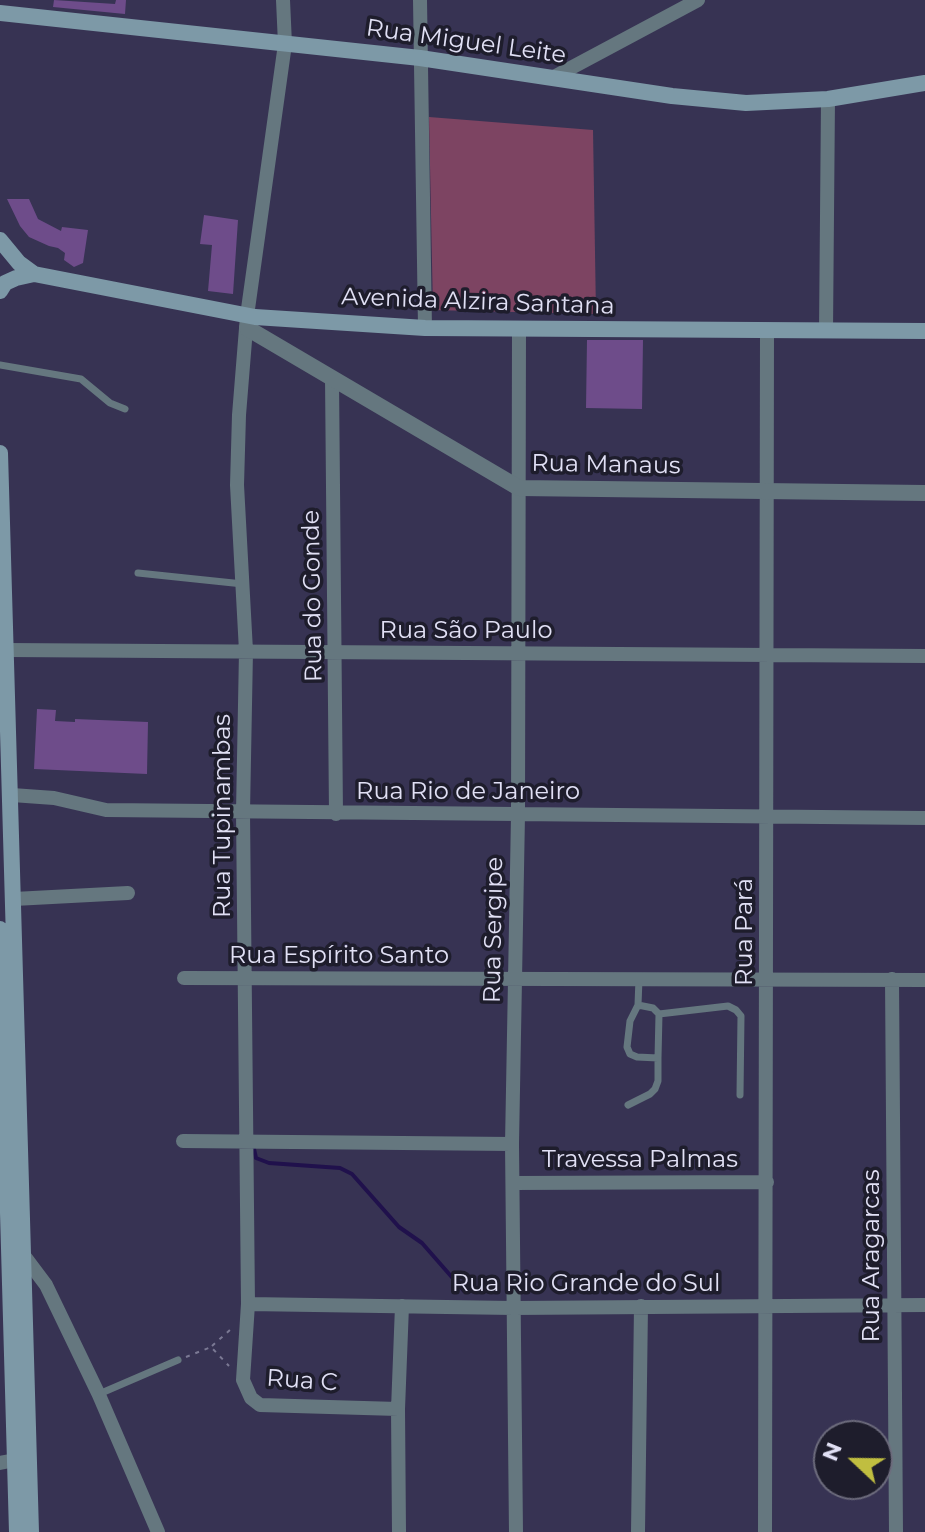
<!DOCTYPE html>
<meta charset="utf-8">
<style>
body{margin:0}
#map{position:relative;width:925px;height:1532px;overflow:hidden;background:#373353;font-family:Montserrat,sans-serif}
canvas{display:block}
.north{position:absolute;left:813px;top:1420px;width:80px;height:80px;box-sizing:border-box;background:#1e1d2c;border:2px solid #6c6b7c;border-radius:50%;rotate:292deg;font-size:22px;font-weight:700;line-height:32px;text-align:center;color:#e1e0f5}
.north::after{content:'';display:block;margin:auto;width:28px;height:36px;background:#c0be40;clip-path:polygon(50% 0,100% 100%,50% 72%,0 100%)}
</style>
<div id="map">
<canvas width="925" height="1532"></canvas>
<div class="north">N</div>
</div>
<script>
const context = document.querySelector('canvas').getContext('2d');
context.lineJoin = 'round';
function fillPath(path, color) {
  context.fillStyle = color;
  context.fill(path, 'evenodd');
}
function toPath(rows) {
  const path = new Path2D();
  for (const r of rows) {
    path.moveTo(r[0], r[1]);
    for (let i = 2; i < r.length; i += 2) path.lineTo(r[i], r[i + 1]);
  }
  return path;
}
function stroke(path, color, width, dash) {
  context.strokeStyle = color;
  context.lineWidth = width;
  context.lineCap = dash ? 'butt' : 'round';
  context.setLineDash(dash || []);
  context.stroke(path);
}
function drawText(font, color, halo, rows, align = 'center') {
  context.font = font + ' Montserrat,sans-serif';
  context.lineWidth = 7;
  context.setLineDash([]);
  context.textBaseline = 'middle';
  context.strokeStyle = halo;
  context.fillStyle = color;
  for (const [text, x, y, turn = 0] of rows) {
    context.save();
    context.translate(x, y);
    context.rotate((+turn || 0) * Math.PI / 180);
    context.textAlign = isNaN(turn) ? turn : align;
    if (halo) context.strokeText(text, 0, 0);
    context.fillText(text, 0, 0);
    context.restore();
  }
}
fillPath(toPath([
 [429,117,593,130,596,314,433,310]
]), '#7d4462');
stroke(toPath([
 [254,1149,256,1158,269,1163,340,1168,352,1174,399,1227,422,1243,464,1291]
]), '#20114c', 4);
fillPath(toPath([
 [54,0,115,4,116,0,126,0,125,14,53,7],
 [7,199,29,199,38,219,61,231,62,227,88,230,83,263,74,267,64,260,65,253,58,248,49,246,29,237,20,226],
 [204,215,238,220,233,294,208,291,212,245,200,244],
 [587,340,643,340,642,409,586,408],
 [37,709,56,710,55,721,75,722,75,719,148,722,147,774,34,769]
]), '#6e4c8a');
stroke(toPath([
 [212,1346,231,1329],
 [186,1357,211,1347,229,1366]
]), '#7b7994', 2, [4, 6]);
stroke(toPath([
 [0,365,81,379,110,403,125,409],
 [138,573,243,584],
 [638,1005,653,1008,659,1014,658,1058,637,1057,630,1054,627,1047,630,1021,638,1005,639,979],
 [659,1014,728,1006,736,1010,741,1016,740,1095],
 [628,1105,650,1094,655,1089,658,1081,658,1058],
 [99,1394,178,1360]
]), '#65777f', 7);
stroke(toPath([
 [283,0,285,44,247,316,239,415,237,485,246,651,243,812,248,1304,243,1380,251,1398,260,1405,398,1409],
 [420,0,425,328],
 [554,77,698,0],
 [826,331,828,99],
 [332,378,336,814],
 [7,650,925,656],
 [12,795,54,798,106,810,925,818],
 [14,899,128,893],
 [184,978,925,980],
 [892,979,896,1532],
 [183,1141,512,1144],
 [513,1183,767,1182],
 [22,1253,46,1285,99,1395,158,1532],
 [248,1304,513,1308,925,1305],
 [0,1463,15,1460],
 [399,1532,398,1409,402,1306],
 [516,1532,512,1144,518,815,519,328],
 [638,1532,641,1306],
 [765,1532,767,332]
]), '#65777f', 14);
stroke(toPath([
 [247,328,519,488,925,493]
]), '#65777f', 16);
stroke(toPath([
 [0,13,420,58,672,96,746,103,828,99,925,83],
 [0,240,19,263,34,274],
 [0,291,5,283,16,278,34,274,255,317,425,328,925,331],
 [0,453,31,1532],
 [0,929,17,1532]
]), '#7d99a7', 16);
drawText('24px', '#e1e0f5', '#1e1d2c', [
 ["Rua Miguel Leite",466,42,8],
 ["Avenida Alzira Santana",478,302,2],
 ["Rua Manaus",606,465,1],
 ["Rua do Gonde",313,596,-91],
 ["Rua São Paulo",466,631],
 ["Rua Rio de Janeiro",468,792],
 ["Rua Tupinambas",223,816,-90],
 ["Rua Sergipe",494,930,-89],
 ["Rua Pará",745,932,-90],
 ["Rua Espírito Santo",339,956],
 ["Travessa Palmas",640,1160],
 ["Rua Aragarcas",872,1256,-90],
 ["Rua Rio Grande do Sul",586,1284],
 ["Rua C",302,1381,4]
]);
</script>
